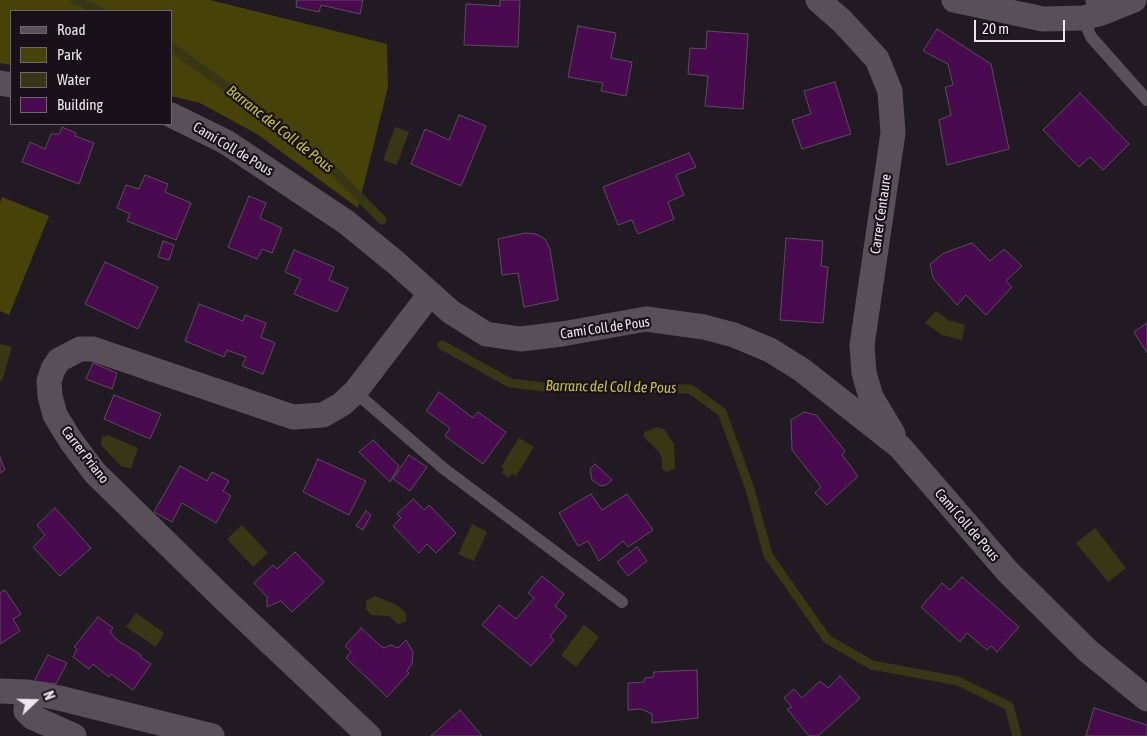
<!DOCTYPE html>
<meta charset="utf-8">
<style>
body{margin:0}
#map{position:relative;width:1147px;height:736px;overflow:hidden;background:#221a22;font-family:"Asap Condensed",sans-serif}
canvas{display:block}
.legend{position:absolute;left:10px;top:10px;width:162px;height:115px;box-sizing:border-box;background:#191119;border:1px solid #6d666d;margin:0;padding:6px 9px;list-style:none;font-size:15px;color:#ebe6ec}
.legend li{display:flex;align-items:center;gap:10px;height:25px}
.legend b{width:25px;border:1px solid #6d666d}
.north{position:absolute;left:10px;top:676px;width:50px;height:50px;-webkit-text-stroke:4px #191119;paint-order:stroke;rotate:69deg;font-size:14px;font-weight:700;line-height:20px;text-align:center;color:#ebe6ec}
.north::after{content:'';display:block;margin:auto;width:18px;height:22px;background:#ebe6ec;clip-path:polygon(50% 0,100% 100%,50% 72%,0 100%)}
.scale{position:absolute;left:974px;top:20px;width:91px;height:22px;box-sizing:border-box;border:2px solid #ebe6ec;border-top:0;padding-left:6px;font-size:15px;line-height:18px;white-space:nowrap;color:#ebe6ec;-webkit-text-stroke:4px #191119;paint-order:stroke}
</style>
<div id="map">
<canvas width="1147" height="736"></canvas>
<ul class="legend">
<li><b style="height:6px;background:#594f59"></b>Road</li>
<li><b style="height:14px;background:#464208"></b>Park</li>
<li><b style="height:14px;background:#383615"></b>Water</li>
<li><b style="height:14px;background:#4a0a4f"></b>Building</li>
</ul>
<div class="north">N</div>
<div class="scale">20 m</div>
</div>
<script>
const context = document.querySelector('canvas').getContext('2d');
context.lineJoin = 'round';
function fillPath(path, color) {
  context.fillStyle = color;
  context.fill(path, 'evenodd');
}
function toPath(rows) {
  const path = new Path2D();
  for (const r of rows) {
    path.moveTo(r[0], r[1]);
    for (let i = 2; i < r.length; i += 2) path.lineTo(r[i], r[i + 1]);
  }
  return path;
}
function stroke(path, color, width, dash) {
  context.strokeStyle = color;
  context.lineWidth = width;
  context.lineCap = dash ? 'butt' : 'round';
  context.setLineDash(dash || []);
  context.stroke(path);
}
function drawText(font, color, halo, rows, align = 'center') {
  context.font = font + ' "Asap Condensed",sans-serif';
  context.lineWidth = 4.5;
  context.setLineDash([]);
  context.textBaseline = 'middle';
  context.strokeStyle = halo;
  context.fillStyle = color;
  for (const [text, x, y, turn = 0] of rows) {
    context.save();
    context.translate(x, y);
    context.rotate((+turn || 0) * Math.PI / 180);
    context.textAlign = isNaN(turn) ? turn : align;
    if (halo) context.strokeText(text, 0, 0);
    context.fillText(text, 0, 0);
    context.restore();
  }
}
fillPath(toPath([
 [0,0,210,0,387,44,388,87,358,208,257,134,200,103,171,96,171,11,11,11,11,65,0,63],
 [2,197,49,216,9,315,0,311,0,203]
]), '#464208');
fillPath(toPath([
 [395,127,409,132,397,165,383,160],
 [936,311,948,320,965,325,962,340,942,335,925,323],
 [0,344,12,347,2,381,0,380],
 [657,427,664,429,674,444,675,468,667,472,662,469,662,458,659,452,643,436,645,432],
 [108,435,138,448,131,468,122,467,101,445,102,437],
 [519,438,534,447,516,476,512,473,509,478,502,473,504,469,501,467],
 [472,524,487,532,474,561,458,554],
 [242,525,268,553,253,567,227,539],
 [1095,528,1126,568,1108,582,1076,543],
 [375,596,397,605,406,613,406,622,398,624,389,616,371,615,366,609,366,601],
 [136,613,164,633,156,647,126,627],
 [584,625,599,637,576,667,561,655]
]), '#383615');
stroke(toPath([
 [75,0,100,11],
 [171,47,260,111,335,172,382,220],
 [442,345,510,383,544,387,690,389,722,412,750,489,768,555,827,639,872,665,958,681,1009,706,1017,736]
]), '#383615', 9);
const building = toPath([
 [297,0,363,0,360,14,321,5,319,12,296,7,297,0],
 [500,0,520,0,518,47,464,45,466,4,500,6,500,0],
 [578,26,616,33,611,58,632,62,626,96,601,91,603,83,568,77,578,26],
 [937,29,991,64,1009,149,947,165,939,120,951,115,945,87,953,85,948,64,923,51,937,29],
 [707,31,748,34,743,109,705,106,708,76,688,74,690,48,706,49,707,31],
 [835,82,851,134,802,149,792,120,811,114,804,91,835,82],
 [1080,93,1129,144,1103,170,1090,157,1079,167,1043,130,1080,93],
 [459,115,486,126,461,186,411,164,425,129,449,140,459,115],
 [62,127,76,133,75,136,94,143,79,184,22,162,30,142,45,149,51,134,59,134,62,127],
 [689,153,696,167,676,175,684,195,668,202,674,219,638,234,632,220,618,225,603,187,689,153],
 [145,175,168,184,165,192,191,203,176,240,127,221,130,214,117,208,126,185,139,189,145,175],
 [249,196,266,203,260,218,282,228,272,253,262,249,257,259,228,247,249,196],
 [525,233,536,234,545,239,550,249,558,300,524,307,518,273,502,275,498,239,525,233],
 [786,238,823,241,821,266,828,267,823,323,780,320,786,238],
 [163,241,174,245,169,260,158,257,163,241],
 [972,243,990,261,1004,249,1022,266,1006,281,1012,287,986,315,966,295,957,305,933,278,930,264,944,253,972,243],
 [294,250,334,267,329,280,348,288,337,312,294,294,301,279,285,272,294,250],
 [105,262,158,287,138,329,85,304,105,262],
 [199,304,243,321,245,315,266,323,261,337,275,343,263,374,242,366,246,357,227,350,224,357,185,341,199,304],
 [1147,323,1147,353,1134,332,1147,323],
 [93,363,117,373,112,389,86,379,93,363],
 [439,392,473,418,478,412,506,432,483,464,445,436,450,428,426,411,439,392],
 [114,395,161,414,150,439,104,419,114,395],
 [804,412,816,415,829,431,845,451,842,455,858,476,827,505,815,493,821,487,792,450,791,420,804,412],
 [373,440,399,466,390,482,359,452,373,440],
 [409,455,427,467,410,491,393,479,409,455],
 [0,457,5,470,0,473,0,457],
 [318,459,366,481,349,515,303,492,318,459],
 [595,464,612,480,606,485,601,486,592,480,590,469,595,464],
 [180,466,207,481,212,472,229,481,223,491,231,496,216,523,182,503,172,522,154,512,180,466],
 [591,494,602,510,627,494,653,530,628,547,623,541,599,561,588,541,578,546,559,513,591,494],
 [413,499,424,510,429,505,456,533,436,553,427,544,419,553,393,526,401,518,397,514,413,499],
 [55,508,91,548,60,576,33,547,45,535,37,525,55,508],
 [366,511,371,515,363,530,356,526,366,511],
 [637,547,647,561,628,576,617,562,637,547],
 [295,552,324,582,292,612,281,601,267,607,267,597,254,583,273,565,277,569,295,552],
 [542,576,564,594,555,606,567,616,550,636,554,640,531,666,482,625,499,605,516,619,534,598,528,593,542,576],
 [962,577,1019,627,997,652,991,646,987,650,967,633,960,642,921,607,942,583,950,590,962,577],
 [5,590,21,614,13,619,20,631,0,644,0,593,5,590],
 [98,617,113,628,110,632,117,640,141,655,140,657,151,664,133,690,111,674,109,677,93,664,89,669,73,657,77,649,74,647,98,617],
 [361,628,383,648,391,645,398,648,406,640,413,652,412,664,407,671,409,673,387,697,346,658,351,652,345,646,361,628],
 [48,655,67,663,56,684,34,681,48,655],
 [697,670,698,718,652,723,652,714,641,709,628,710,628,683,644,682,645,678,653,677,654,672,697,670],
 [840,676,860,698,818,736,809,736,787,709,792,707,784,698,794,689,802,698,820,681,828,688,840,676],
 [1094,708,1147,725,1147,736,1086,736,1094,708],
 [460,710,482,736,431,736,460,710]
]);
fillPath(building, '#4a0a4f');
stroke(building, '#59505a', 1);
stroke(toPath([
 [1083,18,1091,37,1147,100],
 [355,392,443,468,622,602]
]), '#594f59', 12);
stroke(toPath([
 [818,0,842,21,877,59,890,91,893,133,862,345,864,373,871,397,893,434],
 [954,0,1043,19,1083,18,1102,13,1098,0],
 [1102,13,1134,0],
 [0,83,11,85],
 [171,115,226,142,346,222,395,262,451,312,486,334,520,339,562,334,646,319,704,327,734,335,770,350,802,370,900,447,1008,572,1088,651,1147,699],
 [0,691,27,692,59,698,212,736],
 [27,692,26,711,32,717,74,736],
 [369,736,224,599,95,473,71,441,55,415,50,396,49,381,53,369,59,360,80,349,93,349,293,417,323,415,342,404,355,392,430,294]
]), '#594f59', 25);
drawText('14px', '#ebe6ec', '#191119', [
 ["Camí Coll de Pous",233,149,31],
 ["Carrer Centaure",881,214,-82],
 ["Camí Coll de Pous",605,328,-8],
 ["Carrer Priano",85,455,52],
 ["Camí Coll de Pous",967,525,49]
]);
drawText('italic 15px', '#cdc435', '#191119', [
 ["Barranc del Coll de Pous",280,129,38],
 ["Barranc del Coll de Pous",611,387,1]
]);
</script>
